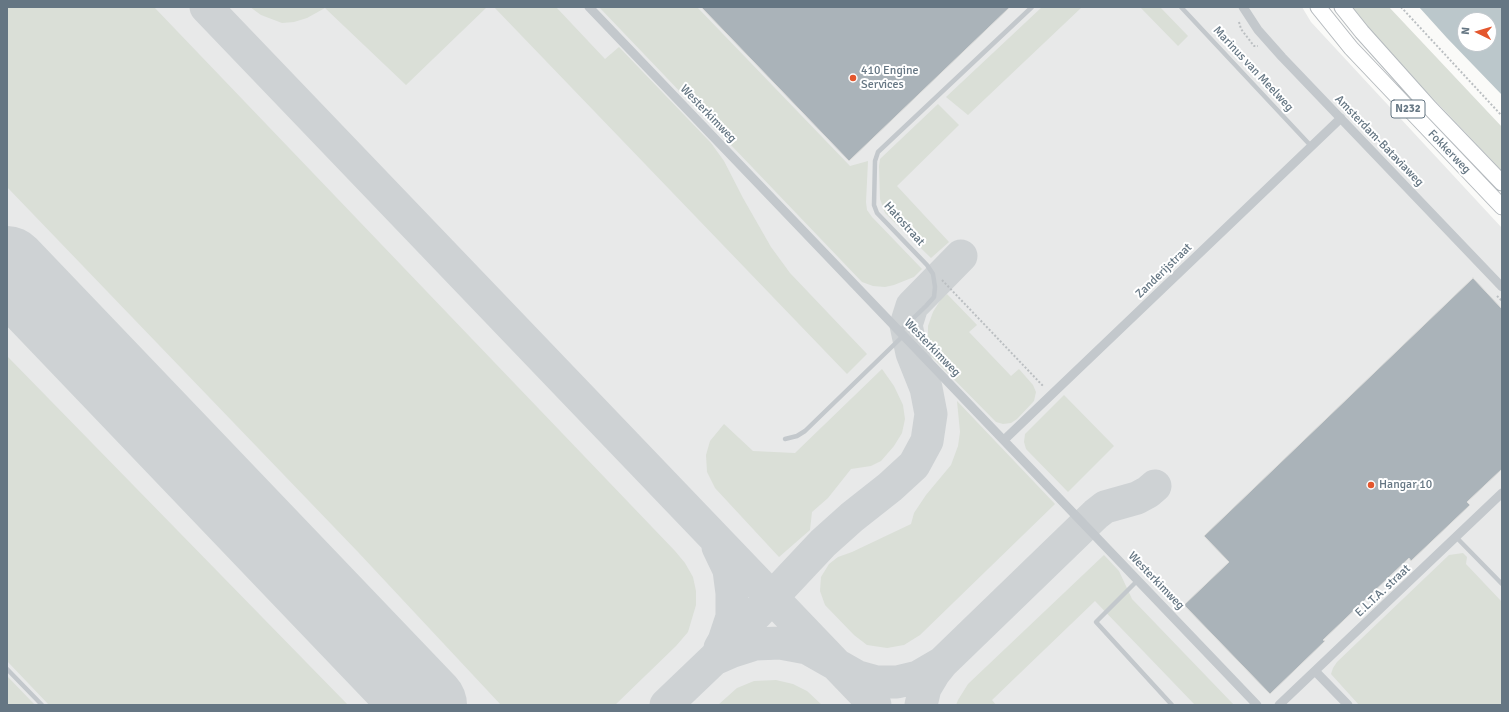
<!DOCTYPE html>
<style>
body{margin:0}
#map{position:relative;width:1509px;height:712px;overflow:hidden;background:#fafaf8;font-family:Signika,sans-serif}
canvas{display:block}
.frame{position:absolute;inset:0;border:8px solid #657683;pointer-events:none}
.north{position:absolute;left:1457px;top:12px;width:40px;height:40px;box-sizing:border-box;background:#fff;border:1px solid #c1c8cd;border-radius:50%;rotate:275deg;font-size:11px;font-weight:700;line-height:16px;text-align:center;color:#657683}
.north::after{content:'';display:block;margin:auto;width:14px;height:18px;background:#e4572e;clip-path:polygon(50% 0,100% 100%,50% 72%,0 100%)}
</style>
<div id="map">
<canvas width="1509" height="712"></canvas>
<div class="frame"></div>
<div class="north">N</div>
</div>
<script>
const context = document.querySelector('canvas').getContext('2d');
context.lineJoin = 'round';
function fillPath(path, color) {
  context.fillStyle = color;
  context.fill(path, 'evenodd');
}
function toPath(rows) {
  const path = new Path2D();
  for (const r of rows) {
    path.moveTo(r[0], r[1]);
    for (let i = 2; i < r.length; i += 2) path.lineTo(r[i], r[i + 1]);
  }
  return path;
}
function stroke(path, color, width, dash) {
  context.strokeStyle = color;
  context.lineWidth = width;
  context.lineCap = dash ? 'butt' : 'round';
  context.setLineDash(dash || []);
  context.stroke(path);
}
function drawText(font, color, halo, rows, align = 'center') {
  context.font = font + ' Signika,sans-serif';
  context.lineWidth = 4;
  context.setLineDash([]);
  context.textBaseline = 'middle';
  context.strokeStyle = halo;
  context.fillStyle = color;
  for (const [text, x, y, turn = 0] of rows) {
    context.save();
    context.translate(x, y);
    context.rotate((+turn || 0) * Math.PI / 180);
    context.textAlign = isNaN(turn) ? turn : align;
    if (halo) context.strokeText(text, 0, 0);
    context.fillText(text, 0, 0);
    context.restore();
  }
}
fillPath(toPath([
 [7,7,1302,7,1311,22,1502,228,1502,705,7,705]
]), '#e8e9e9');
fillPath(toPath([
 [7,7,154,7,675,551,685,563,693,577,696,591,696,605,688,632,676,646,615,705,501,705,358,552,7,187],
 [250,7,487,7,406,85,325,8,307,18,294,22,282,23,261,15],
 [494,7,556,7,605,59,619,47,711,143,724,161,743,198,771,247,790,273,867,354,847,374],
 [599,7,697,7,850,166,868,161,866,202,867,210,872,217,922,269,914,277,894,285,885,287,873,286,862,282],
 [1042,7,1082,7,968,115,946,97],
 [1140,7,1160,7,1188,36,1178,46],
 [1352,7,1389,7,1502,127,1502,171,1425,90,1368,27],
 [938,104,959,125,897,186,949,242,931,258,885,213,880,199,879,166,880,159],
 [947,294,977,325,969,332,1011,376,1019,369,1033,385,1036,392,1034,401,1017,419,1011,423,1003,424,996,422,931,356,928,345,928,326,933,312,941,299],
 [7,356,348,705,49,705,7,661],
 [882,369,894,386,903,405,905,419,902,433,894,446,881,461,871,466,851,469,828,498,812,512,810,530,779,557,715,488,707,472,706,455,710,441,724,424,753,451,795,453],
 [1064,395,1114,446,1068,492,1026,449,1024,442,1025,434],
 [957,401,1055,504,920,635,904,645,887,648,867,645,854,635,825,605,820,591,821,577,829,564,838,557,852,552,911,524,914,513,926,495,951,465,958,446,960,432],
 [1463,553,1467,557,1466,564,1502,602,1502,705,1359,705,1331,674,1333,668,1337,662,1449,555],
 [1104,555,1119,571,1132,599,1234,705,1195,705,1095,601,992,700,996,705,956,705,958,700,968,684],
 [7,676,35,705,7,705],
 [776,680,793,684,807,691,822,705,718,705,737,688,754,681]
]), '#dadfd7');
fillPath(toPath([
 [1419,7,1502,7,1502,95,1447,38],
 [1465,20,1489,20,1489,44,1465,44]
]), '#bbc7cb');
stroke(toPath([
 [206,7,875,705],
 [718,547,729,570,732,593,732,617,724,641,720,648],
 [717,658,733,651,755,644,780,643,807,648,858,677,876,682,897,682,918,677,942,663],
 [666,705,713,660,823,543,852,517,890,487,914,465,927,441,931,414,926,388,912,353,906,325,912,306,961,256],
 [921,705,925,688,934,673,942,663,1096,514,1105,507,1137,498,1148,492,1155,486]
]), '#ced2d4', 33);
stroke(toPath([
 [7,267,426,705]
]), '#ced2d4', 82);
const building = toPath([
 [701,7,1010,7,849,161,701,7],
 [1473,278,1502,309,1502,469,1467,502,1470,505,1411,561,1409,558,1323,640,1325,641,1270,694,1184,605,1229,562,1204,536,1473,278]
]);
fillPath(building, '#aab3b9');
stroke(building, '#dcdcda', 1);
const primary = toPath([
 [1318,7,1351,48,1502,207],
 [1342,7,1362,32,1430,108,1502,183]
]);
stroke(primary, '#b5babe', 17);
stroke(toPath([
 [1401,7,1502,116],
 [1239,22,1241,29,1254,46,1258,46],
 [942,280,1044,387],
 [1497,296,1502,301]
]), '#bbbfc2', 2, [2, 2]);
stroke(toPath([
 [1181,7,1311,146],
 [900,331,926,306,934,297,935,287,933,274,927,265,877,213,874,205,875,161,878,152,1032,7],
 [785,439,797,436,805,431,904,335],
 [1456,537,1502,584],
 [1138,580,1096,622,1172,705],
 [7,669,42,705]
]), '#c3c8cc', 4.5);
stroke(toPath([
 [589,7,1257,705],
 [1243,7,1258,30,1282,57,1502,287],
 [1004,440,1341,118],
 [1315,671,1348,705],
 [1279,705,1502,493]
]), '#c3c8cc', 9);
stroke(primary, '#fff', 15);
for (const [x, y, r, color] of [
 [853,78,4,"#e4572e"],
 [1371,485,4,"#e4572e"]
]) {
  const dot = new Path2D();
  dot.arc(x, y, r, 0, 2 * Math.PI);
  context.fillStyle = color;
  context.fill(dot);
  stroke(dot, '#fff', 1.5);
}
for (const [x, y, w] of [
 [1408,109,34]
]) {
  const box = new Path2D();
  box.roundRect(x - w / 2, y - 9, w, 18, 3);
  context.fillStyle = '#fff';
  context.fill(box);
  stroke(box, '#657683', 1);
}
drawText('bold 11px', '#657683', null, [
 ["N232",1408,109]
]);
drawText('12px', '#657683', '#fff', [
 ["Marinus van Meelweg",1253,69,47],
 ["Westerkimweg",708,114,46],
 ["Amsterdam-Bataviaweg",1379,141,46],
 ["Fokkerweg",1449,152,46],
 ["Hatostraat",904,224,48],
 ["Zanderijstraat",1164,271,-44],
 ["Westerkimweg",932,348,46],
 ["Westerkimweg",1156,581,46],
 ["E.L.T.A. straat",1383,591,-43]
]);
drawText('12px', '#657683', '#fff', [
 ["410 Engine",861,71],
 ["Services",861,85],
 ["Hangar 10",1379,485]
], 'left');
</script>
